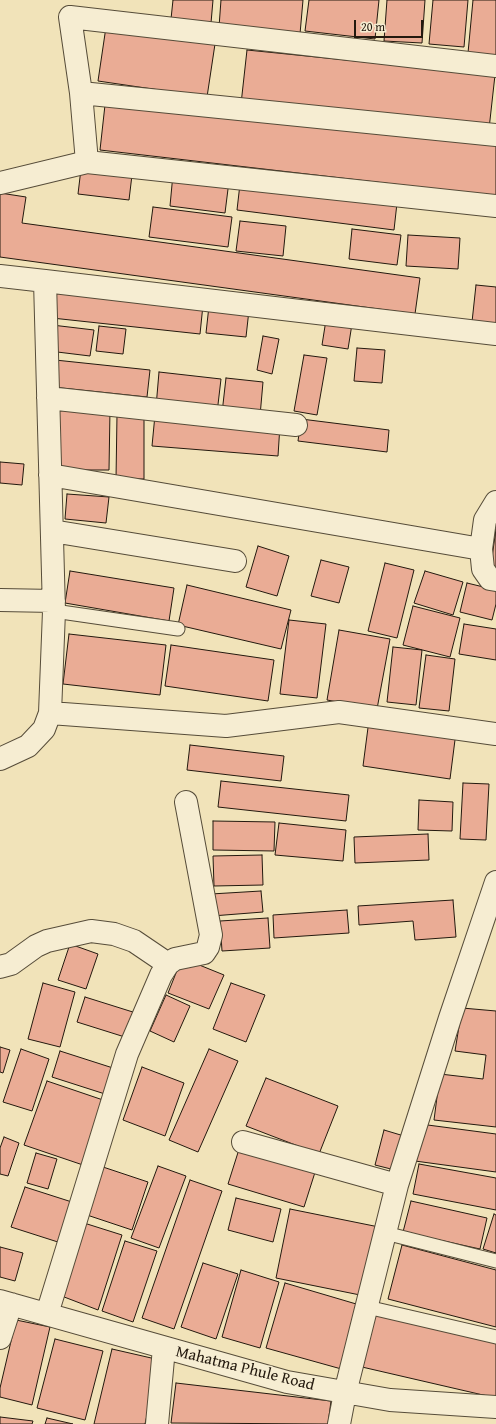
<!DOCTYPE html>
<style>
body{margin:0}
#map{position:relative;width:496px;height:1424px;overflow:hidden;background:#f1e3b9;font-family:"Gentium Book Plus",serif}
canvas{display:block}
.scale{position:absolute;left:354px;top:20px;width:69px;height:18px;box-sizing:border-box;border:2px solid #23190e;border-top:0;padding-left:5px;font-size:12px;line-height:14px;white-space:nowrap;color:#23190e;-webkit-text-stroke:3px #f6edd2;paint-order:stroke}
</style>
<div id="map">
<canvas width="496" height="1424"></canvas>
<div class="scale">20 m</div>
</div>
<script>
const context = document.querySelector('canvas').getContext('2d');
context.lineJoin = 'round';
function fillPath(path, color) {
  context.fillStyle = color;
  context.fill(path, 'evenodd');
}
function toPath(rows) {
  const path = new Path2D();
  for (const r of rows) {
    path.moveTo(r[0], r[1]);
    for (let i = 2; i < r.length; i += 2) path.lineTo(r[i], r[i + 1]);
  }
  return path;
}
function stroke(path, color, width, dash) {
  context.strokeStyle = color;
  context.lineWidth = width;
  context.lineCap = dash ? 'butt' : 'round';
  context.setLineDash(dash || []);
  context.stroke(path);
}
function drawText(font, color, halo, rows, align = 'center') {
  context.font = font + ' "Gentium Book Plus",serif';
  context.lineWidth = 3;
  context.setLineDash([]);
  context.textBaseline = 'middle';
  context.strokeStyle = halo;
  context.fillStyle = color;
  for (const [text, x, y, turn = 0] of rows) {
    context.save();
    context.translate(x, y);
    context.rotate((+turn || 0) * Math.PI / 180);
    context.textAlign = isNaN(turn) ? turn : align;
    if (halo) context.strokeText(text, 0, 0);
    context.fillText(text, 0, 0);
    context.restore();
  }
}
const building = toPath([
 [173,0,213,0,211,23,171,19,173,0],
 [221,0,303,0,300,34,219,27,221,0],
 [309,0,379,0,375,39,305,31,309,0],
 [387,0,425,0,422,43,384,41,387,0],
 [433,0,468,0,464,47,429,44,433,0],
 [473,0,496,0,496,55,468,53,473,0],
 [106,27,215,44,207,97,98,81,106,27],
 [247,50,495,75,489,129,241,104,247,50],
 [106,96,496,145,496,196,100,150,106,96],
 [81,169,132,175,129,200,78,194,81,169],
 [173,174,229,181,225,213,170,206,173,174],
 [240,184,397,203,394,230,237,210,240,184],
 [0,193,26,197,22,223,420,278,415,314,0,257,0,193],
 [153,207,232,217,228,247,149,237,153,207],
 [240,221,286,226,283,256,236,251,240,221],
 [352,229,401,235,397,265,349,259,352,229],
 [408,235,460,238,458,269,406,266,408,235],
 [476,285,496,287,496,324,472,322,476,285],
 [55,290,203,305,200,334,52,318,55,290],
 [209,306,249,310,246,337,206,333,209,306],
 [326,320,352,324,348,349,322,345,326,320],
 [52,325,94,330,90,356,49,351,52,325],
 [99,326,126,329,123,354,96,351,99,326],
 [263,336,279,339,272,374,257,370,263,336],
 [357,348,385,350,382,383,354,381,357,348],
 [304,355,327,358,317,415,294,411,304,355],
 [55,360,150,370,147,397,52,387,55,360],
 [159,372,221,379,217,413,156,407,159,372],
 [226,378,263,382,260,416,222,413,226,378],
 [56,407,110,410,109,470,55,470,56,407],
 [117,415,144,417,144,479,116,479,117,415],
 [155,415,280,425,278,456,152,446,155,415],
 [301,419,389,430,387,452,298,441,301,419],
 [0,462,24,464,22,485,0,483,0,462],
 [67,494,109,497,106,523,65,519,67,494],
 [496,529,496,573,490,572,496,529],
 [258,546,289,556,277,596,246,587,258,546],
 [321,560,349,567,339,603,311,596,321,560],
 [385,563,414,570,397,638,368,631,385,563],
 [70,571,174,588,169,621,65,603,70,571],
 [425,571,463,582,453,615,414,603,425,571],
 [467,583,496,590,496,604,492,620,460,612,467,583],
 [187,585,291,610,281,649,178,625,187,585],
 [413,606,460,618,450,657,403,645,413,606],
 [289,620,326,624,317,698,280,694,289,620],
 [464,624,496,629,496,660,459,654,464,624],
 [339,630,390,639,377,709,327,700,339,630],
 [69,634,166,645,160,695,63,684,69,634],
 [171,645,274,660,268,701,165,686,171,645],
 [393,647,422,650,416,705,387,702,393,647],
 [426,655,455,659,449,711,419,708,426,655],
 [369,720,456,732,450,779,363,766,369,720],
 [190,745,284,756,281,781,187,770,190,745],
 [221,781,349,795,346,821,218,807,221,781],
 [463,783,489,784,486,840,460,839,463,783],
 [419,800,453,802,452,831,418,830,419,800],
 [213,821,275,822,274,851,213,850,213,821],
 [279,823,346,830,343,861,275,855,279,823],
 [428,834,429,860,355,863,354,837,428,834],
 [262,855,263,885,214,886,213,856,262,855],
 [261,891,263,912,212,916,211,894,261,891],
 [453,900,456,937,415,940,413,921,359,925,358,906,453,900],
 [347,910,349,933,274,938,273,915,347,910],
 [268,918,270,948,222,951,220,921,268,918],
 [70,944,98,954,86,989,58,980,70,944],
 [182,958,224,975,209,1009,168,993,182,958],
 [43,983,75,992,60,1047,28,1039,43,983],
 [231,983,265,995,246,1042,213,1029,231,983],
 [166,995,190,1006,174,1042,150,1031,166,995],
 [85,997,136,1013,128,1038,77,1022,85,997],
 [462,1008,496,1011,496,1127,434,1120,440,1074,483,1079,486,1055,455,1051,462,1008],
 [0,1047,10,1050,3,1073,0,1072,0,1047],
 [21,1049,49,1059,32,1111,3,1102,21,1049],
 [209,1049,238,1061,198,1152,169,1140,209,1049],
 [60,1051,113,1068,105,1094,52,1077,60,1051],
 [142,1067,184,1083,165,1136,123,1120,142,1067],
 [266,1078,338,1106,319,1154,246,1126,266,1078],
 [47,1081,106,1101,83,1165,24,1145,47,1081],
 [420,1124,496,1134,496,1172,415,1161,420,1124],
 [384,1130,404,1136,395,1170,375,1165,384,1130],
 [4,1137,19,1143,8,1176,0,1174,0,1148,4,1137],
 [241,1143,317,1166,304,1207,228,1184,241,1143],
 [36,1153,57,1159,48,1189,27,1183,36,1153],
 [419,1164,496,1178,496,1210,413,1194,419,1164],
 [100,1166,148,1182,132,1230,84,1214,100,1166],
 [158,1166,186,1176,159,1248,131,1238,158,1166],
 [190,1180,222,1191,174,1329,142,1318,190,1180],
 [25,1187,75,1203,61,1243,11,1227,25,1187],
 [236,1198,281,1209,273,1242,228,1230,236,1198],
 [411,1201,487,1218,480,1249,403,1232,411,1201],
 [290,1209,379,1227,365,1296,276,1278,290,1209],
 [494,1214,496,1215,496,1253,483,1249,494,1214],
 [84,1223,122,1235,98,1310,59,1295,84,1223],
 [125,1241,157,1251,133,1322,102,1311,125,1241],
 [402,1245,496,1270,496,1327,388,1299,402,1245],
 [0,1247,23,1253,15,1281,0,1277,0,1247],
 [203,1263,238,1274,216,1339,181,1327,203,1263],
 [241,1270,279,1282,260,1348,222,1337,241,1270],
 [285,1283,363,1306,345,1370,266,1348,285,1283],
 [373,1314,496,1342,496,1398,362,1367,373,1314],
 [16,1320,50,1327,32,1405,0,1397,0,1388,16,1320],
 [55,1339,103,1351,85,1420,37,1408,55,1339],
 [112,1349,160,1360,145,1424,94,1424,112,1349],
 [176,1383,331,1401,328,1424,171,1423,176,1383],
 [0,1417,33,1421,32,1424,0,1424,0,1417],
 [47,1418,73,1424,45,1424,47,1418]
]);
fillPath(building, '#eaac95');
stroke(building, '#23190e', 1);
const lane = toPath([
 [54,611,178,629],
 [385,1233,496,1261],
 [367,1307,496,1337]
]);
const street = toPath([
 [81,93,70,17,496,66],
 [87,162,81,93,496,135],
 [0,183,87,162,496,206],
 [0,276,45,281,54,611,50,713,44,729,28,746,0,759],
 [45,281,496,334],
 [48,398,296,425],
 [50,475,481,549],
 [496,502,485,520,481,549,483,569,490,579,496,580],
 [52,531,235,561],
 [0,600,54,601],
 [50,713,226,726,339,712,496,734],
 [0,967,11,964,36,946,47,941,91,931,114,934,134,941,168,964],
 [243,1142,397,1185],
 [0,1301,287,1382,390,1400,496,1407],
 [47,1314,127,1054,161,975,168,964,175,959,204,953,208,947,211,935,186,802],
 [0,1338,11,1304],
 [157,1424,164,1348],
 [339,1424,345,1393,397,1185,450,1018,496,882]
]);
stroke(lane, '#564c39', 15);
stroke(street, '#564c39', 24);
stroke(lane, '#f6edd2', 13);
stroke(street, '#f6edd2', 22);
drawText('16px', '#23190e', '#f6edd2', [
 ["Mahatma Phule Road",245,1369,14]
]);
</script>
